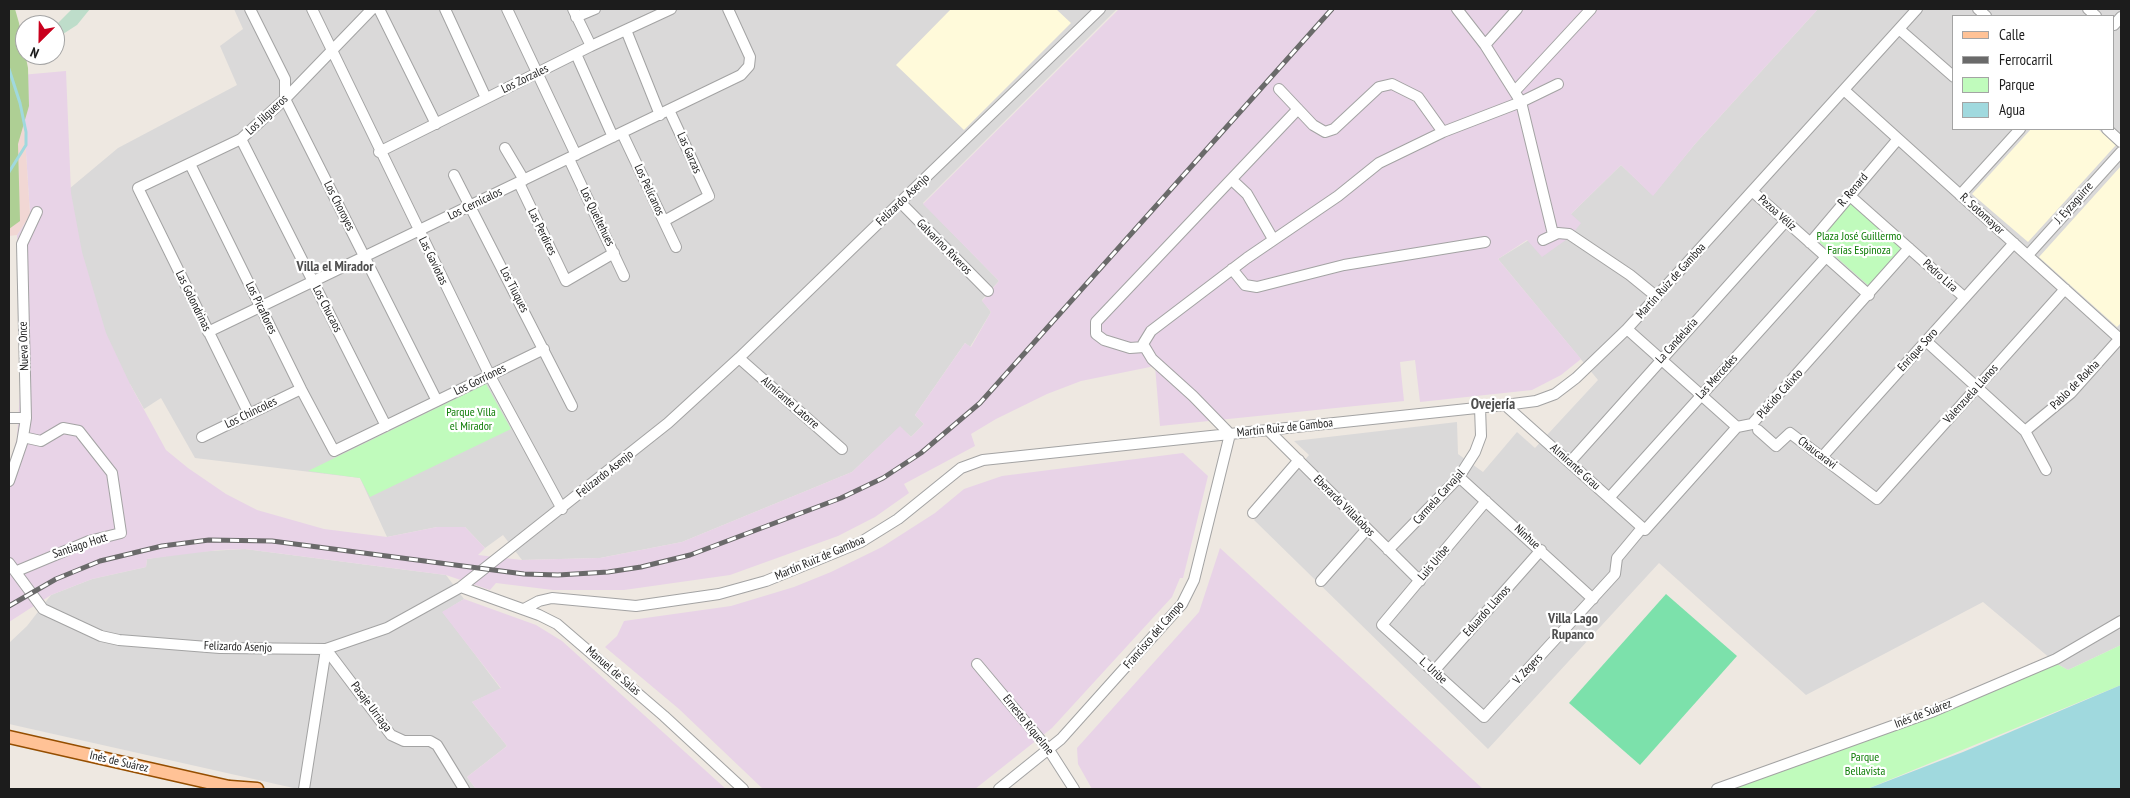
<!DOCTYPE html>
<meta charset="utf-8">
<style>
body{margin:0}
#map{position:relative;width:2130px;height:798px;overflow:hidden;background:#eee8e1;font-family:"PT Sans Narrow",sans-serif}
canvas{display:block}
.frame{position:absolute;inset:0;border:10px solid #1c1c1c;pointer-events:none}
.legend{position:absolute;left:1952px;top:15px;width:162px;height:115px;box-sizing:border-box;background:#fff;border:1px solid #a4a4a4;margin:0;padding:6px 9px;list-style:none;font-size:15px;color:#1c1c1c}
.legend li{display:flex;align-items:center;gap:10px;height:25px}
.legend b{width:25px;border:1px solid #a4a4a4}
.north{position:absolute;left:15px;top:15px;width:50px;height:50px;box-sizing:border-box;background:#fff;border:1px solid #a4a4a4;border-radius:50%;rotate:203deg;font-size:14px;font-weight:700;line-height:20px;text-align:center;color:#1c1c1c}
.north::after{content:'';display:block;margin:auto;width:18px;height:22px;background:#c9001d;clip-path:polygon(50% 0,100% 100%,50% 72%,0 100%)}
</style>
<div id="map">
<canvas width="2130" height="798"></canvas>
<div class="frame"></div>
<ul class="legend">
<li><b style="height:6px;background:#ffc296"></b>Calle</li>
<li><b style="height:6px;background:#6a6a6a"></b>Ferrocarril</li>
<li><b style="height:14px;background:#c0fbbc"></b>Parque</li>
<li><b style="height:14px;background:#a0d9de"></b>Agua</li>
</ul>
<div class="north">N</div>
</div>
<script>
const context = document.querySelector('canvas').getContext('2d');
context.lineJoin = 'round';
function fillPath(path, color) {
  context.fillStyle = color;
  context.fill(path, 'evenodd');
}
function toPath(rows) {
  const path = new Path2D();
  for (const r of rows) {
    path.moveTo(r[0], r[1]);
    for (let i = 2; i < r.length; i += 2) path.lineTo(r[i], r[i + 1]);
  }
  return path;
}
function stroke(path, color, width, dash) {
  context.strokeStyle = color;
  context.lineWidth = width;
  context.lineCap = dash ? 'butt' : 'round';
  context.setLineDash(dash || []);
  context.stroke(path);
}
function drawText(font, color, halo, rows, align = 'center') {
  context.font = font + ' "PT Sans Narrow",sans-serif';
  context.lineWidth = 4.5;
  context.setLineDash([]);
  context.textBaseline = 'middle';
  context.strokeStyle = halo;
  context.fillStyle = color;
  for (const [text, x, y, turn = 0] of rows) {
    context.save();
    context.translate(x, y);
    context.rotate((+turn || 0) * Math.PI / 180);
    context.textAlign = isNaN(turn) ? turn : align;
    if (halo) context.strokeText(text, 0, 0);
    context.fillText(text, 0, 0);
    context.restore();
  }
}
fillPath(toPath([
 [234,9,1117,9,923,203,999,281,982,300,991,312,970,347,965,343,915,415,924,424,911,437,900,427,852,472,682,542,600,558,522,560,503,535,485,548,465,527,437,527,387,537,360,478,195,458,161,398,144,409,130,384,118,391,57,199,118,148,237,85,220,46,243,29],
 [1818,9,2121,9,2121,645,2068,670,2057,664,1983,602,1806,695,1659,563,1488,749,1254,520,1309,455,1294,441,1457,422,1458,454,1483,472,1517,432,1535,448,1598,380,1498,259,1571,214,1621,165,1653,195,1695,144],
 [1954,16,2114,16,2114,129,1954,129],
 [245,549,446,575,464,599,443,612,501,689,472,702,507,746,467,777,476,789,298,789,9,724,9,643,27,626,51,595,92,579,146,567,147,559,192,552]
]), '#dad9d9');
fillPath(toPath([
 [1119,9,1818,9,1695,144,1653,196,1621,165,1571,214,1581,223,1570,237,1542,257,1527,240,1498,259,1581,359,1561,375,1532,390,1420,402,1415,360,1400,362,1404,401,1160,426,1155,366,1081,381,1047,394,996,419,971,434,975,446,904,484,909,493,875,517,838,536,730,575,624,590,553,590,496,583,490,590,446,575,245,549,219,550,147,559,146,567,92,579,51,595,9,622,9,468,17,438,21,376,17,235,30,215,21,75,66,71,71,193,82,252,106,333,130,384,166,450,188,468,226,494,257,510,324,529,387,537,437,527,465,527,485,548,478,555,522,560,600,558,682,542,852,472,900,426,911,437,924,424,915,415,965,343,971,347,991,312,982,301,999,281,923,204],
 [1183,453,1208,476,1183,578,1180,578,1172,597,1052,728,975,789,763,789,679,709,605,647,617,636,624,621,731,606,794,587,831,572,882,547,935,513,964,489,1002,476],
 [1220,548,1483,789,1092,789,1078,764,1077,748,1199,612],
 [464,599,536,625,562,641,726,789,476,789,467,777,507,746,472,702,501,688,442,612]
]), '#e8d3e7');
fillPath(toPath([
 [951,9,1056,9,1071,23,964,130,896,65],
 [2031,129,2098,129,2116,145,2028,242,1972,194],
 [2121,166,2121,323,2117,327,2039,257]
]), '#fffada');
fillPath(toPath([
 [9,9,21,75,30,215,17,235,9,236]
]), '#f1d7d4');
fillPath(toPath([
 [9,9,15,9,19,23,28,68,29,106,18,144,20,221,9,229]
]), '#aecf94');
fillPath(toPath([
 [72,9,90,9,77,25,63,34,55,31,56,25]
]), '#beddca');
fillPath(toPath([
 [1850,202,1902,248,1869,286,1817,240],
 [486,384,511,429,370,497,360,478,308,471],
 [2121,645,2121,685,1867,789,1725,789,1943,711,2057,664,2068,670]
]), '#c0fbbc');
fillPath(toPath([
 [1666,594,1737,656,1640,765,1569,703]
]), '#7ce1ab');
fillPath(toPath([
 [2121,685,2121,789,1867,789,1963,752]
]), '#a0d9de');
stroke(toPath([
 [9,69,20,103,26,132,26,145,9,172]
]), '#a0d9de', 3);
const minor = toPath([
 [250,9,285,79,285,99,437,401],
 [312,9,490,376,562,509],
 [379,9,436,124],
 [445,9,486,98],
 [507,9,576,155],
 [573,9,591,46],
 [1457,9,1485,45,1521,102,1553,234],
 [1978,9,1986,16],
 [2088,9,2096,16],
 [576,17,595,9],
 [2114,25,2121,17],
 [1899,29,1954,77],
 [626,30,660,115],
 [1485,45,1517,9],
 [576,54,613,137],
 [1279,89,1313,125,1325,132,1334,129,1379,87,1392,84,1418,97,1443,132],
 [1844,90,2120,339],
 [1515,91,1591,9],
 [2107,129,2121,142],
 [622,133,676,247],
 [241,139,386,426],
 [505,148,524,180],
 [379,152,591,46,671,9],
 [569,159,624,276],
 [190,164,301,389,334,451,544,349],
 [454,175,572,406],
 [1232,180,1247,194,1273,239],
 [519,183,566,281,614,253],
 [1752,191,1869,295],
 [1849,195,1964,297],
 [1960,195,2020,129],
 [900,202,988,291],
 [664,221,709,196,669,110],
 [1543,240,1558,233,1569,234,1630,275,1657,297],
 [1810,243,1898,139],
 [2028,255,2121,152],
 [1232,269,1245,285,1257,287,1344,265,1485,242],
 [1627,329,1737,427],
 [208,332,741,75,749,66,750,57,728,9],
 [1926,341,2025,431,2046,470],
 [1144,347,1130,348,1104,340,1096,334,1096,322,1298,109],
 [739,358,842,449],
 [1505,405,1645,530,1737,427,1752,424,1909,248],
 [249,414,138,188,241,139,285,99,372,9],
 [9,418,26,418],
 [1268,430,1420,581],
 [1758,430,1776,446,1790,433,1877,499,2065,289],
 [2025,431,2071,393,2121,337],
 [1230,434,1193,396,1152,359,1143,344,1151,331,1247,258,1338,196,1379,163,1443,132,1521,102,1558,84],
 [202,437,301,389],
 [1822,457,2014,243],
 [1570,462,1786,221],
 [1459,477,1593,599],
 [9,481,22,443,26,418,22,244,37,212],
 [1609,498,1826,257],
 [1486,501,1382,625,1484,717,1615,574,1617,558,1642,528],
 [1253,513,1299,460],
 [1388,550,1459,477,1475,452,1481,436,1480,407],
 [9,563,43,609,101,636,119,640,220,648,326,649,387,628,461,587,668,423,739,358,1100,9],
 [17,571,89,541,121,533,112,473,79,431,63,428,41,441,23,437],
 [1321,581,1367,529],
 [461,587,539,615,557,624,664,716,743,789],
 [524,609,539,601,552,598,636,606,719,594,766,581,861,542,898,519,961,468,983,460,1505,405,1536,401,1555,394,1576,378,1627,329,1917,9],
 [326,649,391,735,404,741,430,741,437,745,464,789],
 [977,664,1049,750,1074,789],
 [1434,671,1541,550],
 [304,789,326,649],
 [999,789,1061,739,1182,604,1194,580,1230,434],
 [1717,789,1934,711,2056,659,2121,621]
]);
const major = toPath([
 [9,737,238,789],
 [230,787,257,789]
]);
stroke(minor, '#a3a3a3', 12);
stroke(major, '#954e00', 15);
stroke(minor, '#fff', 10);
stroke(major, '#ffc296', 12);
const rail = toPath([
 [9,606,56,579,100,561,162,546,209,540,272,541,524,574,558,575,608,572,641,567,690,555,841,498,883,478,921,453,980,403,1332,9]
]);
stroke(rail, '#6a6a6a', 5);
stroke(rail, '#fff', 3, [9]);
drawText('12px', '#1c1c1c', '#fff', [
 ["Los Zorzales",525,79,-26],
 ["Los Jilgueros",267,115,-43],
 ["Las Garzas",689,153,66],
 ["Los Pelícanos",649,190,65],
 ["R. Renard",1853,190,-50],
 ["Felizardo Asenjo",903,200,-44],
 ["J. Eyzaguirre",2074,203,-48],
 ["Los Cernícalos",475,204,-26],
 ["Los Choroyes",339,206,63],
 ["Pezoa Véliz",1777,213,42],
 ["R. Sotomayor",1982,214,42],
 ["Los Queltehues",597,217,64],
 ["Las Perdices",542,232,64],
 ["Galvarino Riveros",944,247,45],
 ["Las Gaviotas",433,261,64],
 ["Pedro Lira",1940,276,42],
 ["Martín Ruiz de Gamboa",1671,281,-48],
 ["Los Tiuques",514,290,63],
 ["Las Golondrinas",193,301,64],
 ["Los Picaflores",261,308,64],
 ["Los Chucaos",327,309,63],
 ["La Candelaria",1677,341,-48],
 ["Nueva Once",24,346,-92],
 ["Enrique Soro",1918,350,-48],
 ["Las Mercedes",1717,377,-48],
 ["Los Gorriones",480,380,-26],
 ["Pablo de Rokha",2075,385,-45],
 ["Plácido Calixto",1780,394,-48],
 ["Valenzuela Llanos",1971,394,-48],
 ["Almirante Latorre",790,403,41],
 ["Los Chincoles",251,413,-26],
 ["Martín Ruiz de Gamboa",1285,428,-6],
 ["Chaucaravi",1817,453,37],
 ["Almirante Grau",1575,467,42],
 ["Felizardo Asenjo",605,474,-38],
 ["Carmela Carvajal",1439,497,-48],
 ["Eberardo Villalobos",1344,506,45],
 ["Ninhue",1527,537,42],
 ["Santiago Hott",80,546,-18],
 ["Martín Ruiz de Gamboa",820,558,-23],
 ["Luis Uribe",1434,563,-50],
 ["Eduardo Llanos",1487,611,-48],
 ["Francisco del Campo",1154,635,-49],
 ["Felizardo Asenjo",238,647,2],
 ["V. Zegers",1528,669,-47],
 ["Manuel de Salas",613,671,41],
 ["L. Uribe",1433,671,42],
 ["Pasaje Urriaga",371,707,53],
 ["Inés de Suárez",1923,714,-21],
 ["Ernesto Riquelme",1028,725,51],
 ["Inés de Suárez",119,762,13]
]);
drawText('12px', '#0f7d07', '#fff', [
 ["Plaza José Guillermo",1859,237],
 ["Farías Espinoza",1859,251],
 ["Parque Villa",471,413],
 ["el Mirador",471,427],
 ["Parque",1865,758],
 ["Bellavista",1865,772]
]);
drawText('bold 14px', '#4f4f4f', '#fff', [
 ["Villa el Mirador",335,267],
 ["Villa Lago",1573,619],
 ["Rupanco",1573,635]
]);
drawText('bold 15px', '#4f4f4f', '#fff', [
 ["Ovejería",1493,405]
]);
</script>
